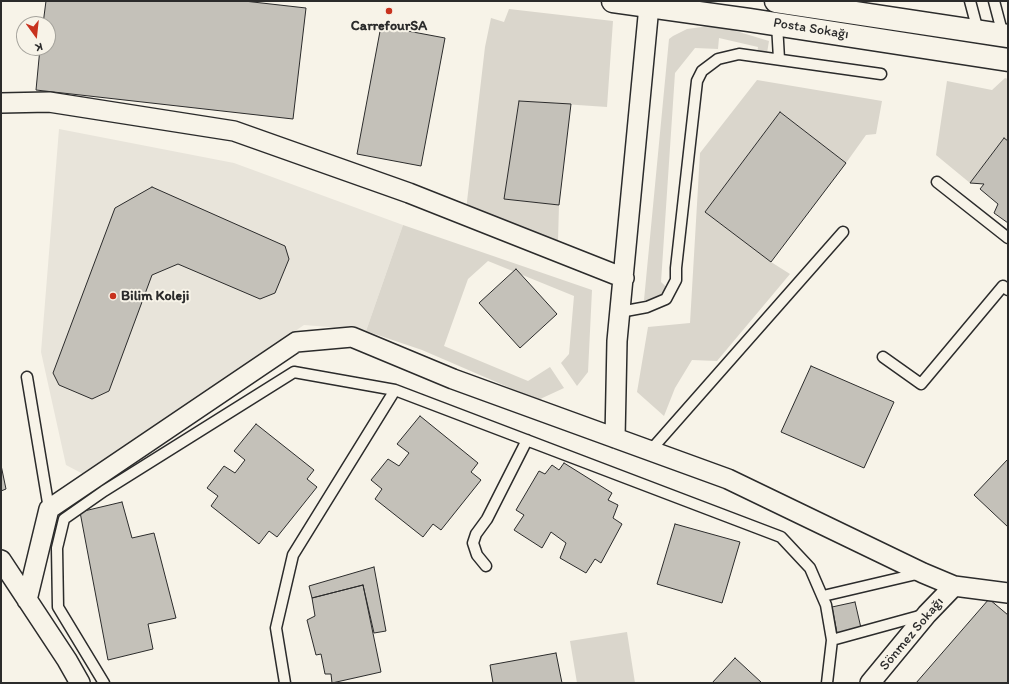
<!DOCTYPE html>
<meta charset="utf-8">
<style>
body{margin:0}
#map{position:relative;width:1009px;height:684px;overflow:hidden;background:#f7f3e8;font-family:Itim,sans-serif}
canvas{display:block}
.frame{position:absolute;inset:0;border:2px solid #2b2b2b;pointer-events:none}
.north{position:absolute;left:16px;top:16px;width:40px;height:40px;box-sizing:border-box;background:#f7f3e8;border:1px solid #a5a39c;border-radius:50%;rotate:165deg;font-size:11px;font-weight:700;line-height:16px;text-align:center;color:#2b2b2b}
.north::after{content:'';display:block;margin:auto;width:14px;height:18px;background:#c8321e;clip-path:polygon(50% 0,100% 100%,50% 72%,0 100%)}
</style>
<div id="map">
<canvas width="1009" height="684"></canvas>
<div class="frame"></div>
<div class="north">K</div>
</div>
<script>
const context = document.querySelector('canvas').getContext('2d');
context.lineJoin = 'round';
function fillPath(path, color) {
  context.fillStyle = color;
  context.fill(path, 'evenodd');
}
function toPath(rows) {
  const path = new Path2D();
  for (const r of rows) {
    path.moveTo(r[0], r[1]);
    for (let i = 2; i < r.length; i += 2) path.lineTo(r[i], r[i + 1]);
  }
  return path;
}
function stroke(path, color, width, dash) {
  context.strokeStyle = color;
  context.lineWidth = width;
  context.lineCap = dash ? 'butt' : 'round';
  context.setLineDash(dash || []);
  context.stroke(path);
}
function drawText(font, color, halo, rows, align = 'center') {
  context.font = font + ' Itim,sans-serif';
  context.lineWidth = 4;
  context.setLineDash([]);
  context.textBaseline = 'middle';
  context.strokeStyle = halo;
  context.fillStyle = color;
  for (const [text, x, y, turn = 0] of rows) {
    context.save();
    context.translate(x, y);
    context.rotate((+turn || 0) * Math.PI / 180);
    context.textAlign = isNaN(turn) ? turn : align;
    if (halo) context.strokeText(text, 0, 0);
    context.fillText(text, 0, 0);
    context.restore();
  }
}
fillPath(toPath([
 [59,129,234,163,403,225,366,331,355,329,304,325,85,475,66,465,41,352]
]), '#e8e4da');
fillPath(toPath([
 [509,9,613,21,607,107,519,101,504,199,559,205,558,241,466,210,485,47,491,18,504,22],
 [716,25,769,41,766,59,756,58,758,47,719,38,718,49,695,48,675,73,661,282,675,295,660,304,644,300,669,39,673,36,687,29],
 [1005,78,1008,79,1008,141,1004,138,970,183,936,155,947,81,992,90],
 [757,80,882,101,876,134,866,135,846,163,780,112,705,212,771,262,790,274,717,361,692,360,675,388,664,416,637,392,648,327,690,323,700,153],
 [403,225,592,290,588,372,577,386,561,363,569,354,574,296,488,261,468,279,444,346,528,381,550,367,564,388,538,400,422,350,366,331],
 [627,632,635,683,577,683,570,641]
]), '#dad6cc');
const building = toPath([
 [46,1,244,1,306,8,293,119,36,90,40,48,48,48,48,24,43,24,46,1],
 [381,26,445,38,421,166,357,154,381,26],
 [519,101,571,104,559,205,504,199,519,101],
 [780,112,846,163,771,262,705,212,780,112],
 [1004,138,1008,141,1008,223,994,213,998,204,980,189,984,184,970,183,1004,138],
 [152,187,285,246,289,259,275,293,260,299,178,264,152,275,109,391,92,399,59,385,53,373,115,208,152,187],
 [516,269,557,314,520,348,479,303,516,269],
 [811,366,894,402,864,468,781,432,811,366],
 [420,416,478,463,471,472,481,480,441,530,433,524,423,537,375,499,382,489,371,480,388,459,399,466,409,453,397,444,420,416],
 [256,424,314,470,307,479,317,487,277,537,269,531,259,544,211,506,218,496,207,488,224,466,235,473,245,460,234,451,256,424],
 [1008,459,1008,527,974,495,1008,459],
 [564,463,612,493,608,500,618,505,613,518,622,524,601,563,595,559,586,573,560,558,566,543,551,532,542,548,514,530,524,515,516,510,539,471,545,474,552,465,559,470,564,463],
 [1,465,6,489,1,491,1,465],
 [122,502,132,538,154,533,176,618,148,624,153,649,108,660,80,512,122,502],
 [675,524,740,542,722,603,657,584,675,524],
 [374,567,386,631,374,633,363,585,312,598,309,586,374,567],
 [363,585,381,672,332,683,331,674,325,674,321,654,316,655,307,620,315,616,312,598,363,585],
 [989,599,1008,615,1008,683,916,683,989,599],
 [855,602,861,628,837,633,832,607,855,602],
 [556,653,562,683,493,683,490,665,556,653],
 [735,658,762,683,712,683,735,658]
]);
fillPath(building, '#c4c1b9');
stroke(building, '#2b2b2b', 1);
const lane = toPath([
 [970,1,978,31],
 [994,1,1003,35],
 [777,24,779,59],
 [937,182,1008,238],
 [620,312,647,307,666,299,676,280,676,268,697,81,702,71,718,59,739,54,881,74],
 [883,357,921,384,1003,286,1008,290],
 [27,377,49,509],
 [650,451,843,232],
 [486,566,477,555,473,543,476,534,487,519,527,440],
 [823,596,921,573],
 [832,640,923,615],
 [104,683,58,607,57,548,64,519,104,491,294,372,395,390,781,537,810,568,826,605,832,640,827,683],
 [285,683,276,628,293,555,395,390]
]);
const street = toPath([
 [1,103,49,102,234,131,409,193,624,278],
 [615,438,617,341,649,6],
 [1,560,67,660,80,683],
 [27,600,49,509,296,342,352,337,453,379,728,479,923,573,954,586,1008,593],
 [870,683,927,614,954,586]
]);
const secondary = toPath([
 [613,1,749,20,1008,60],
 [776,1,1008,36]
]);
stroke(lane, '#2b2b2b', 13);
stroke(street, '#2b2b2b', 22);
stroke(secondary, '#2b2b2b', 25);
stroke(lane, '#f7f3e8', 10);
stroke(street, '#f7f3e8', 19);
stroke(secondary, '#f7f3e8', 22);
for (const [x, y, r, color] of [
 [389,11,4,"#c8321e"],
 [113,296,4,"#c8321e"]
]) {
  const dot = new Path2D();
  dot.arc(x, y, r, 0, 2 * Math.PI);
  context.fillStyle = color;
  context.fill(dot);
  stroke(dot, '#f7f3e8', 1.5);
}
drawText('bold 14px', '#2b2b2b', '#f7f3e8', [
 ["CarrefourSA",389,26],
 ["Bilim Koleji",121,296,"left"]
]);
drawText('14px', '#2b2b2b', '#f7f3e8', [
 ["Posta Sokağı",811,29,9],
 ["Sönmez Sokağı",912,634,-50]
]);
</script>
